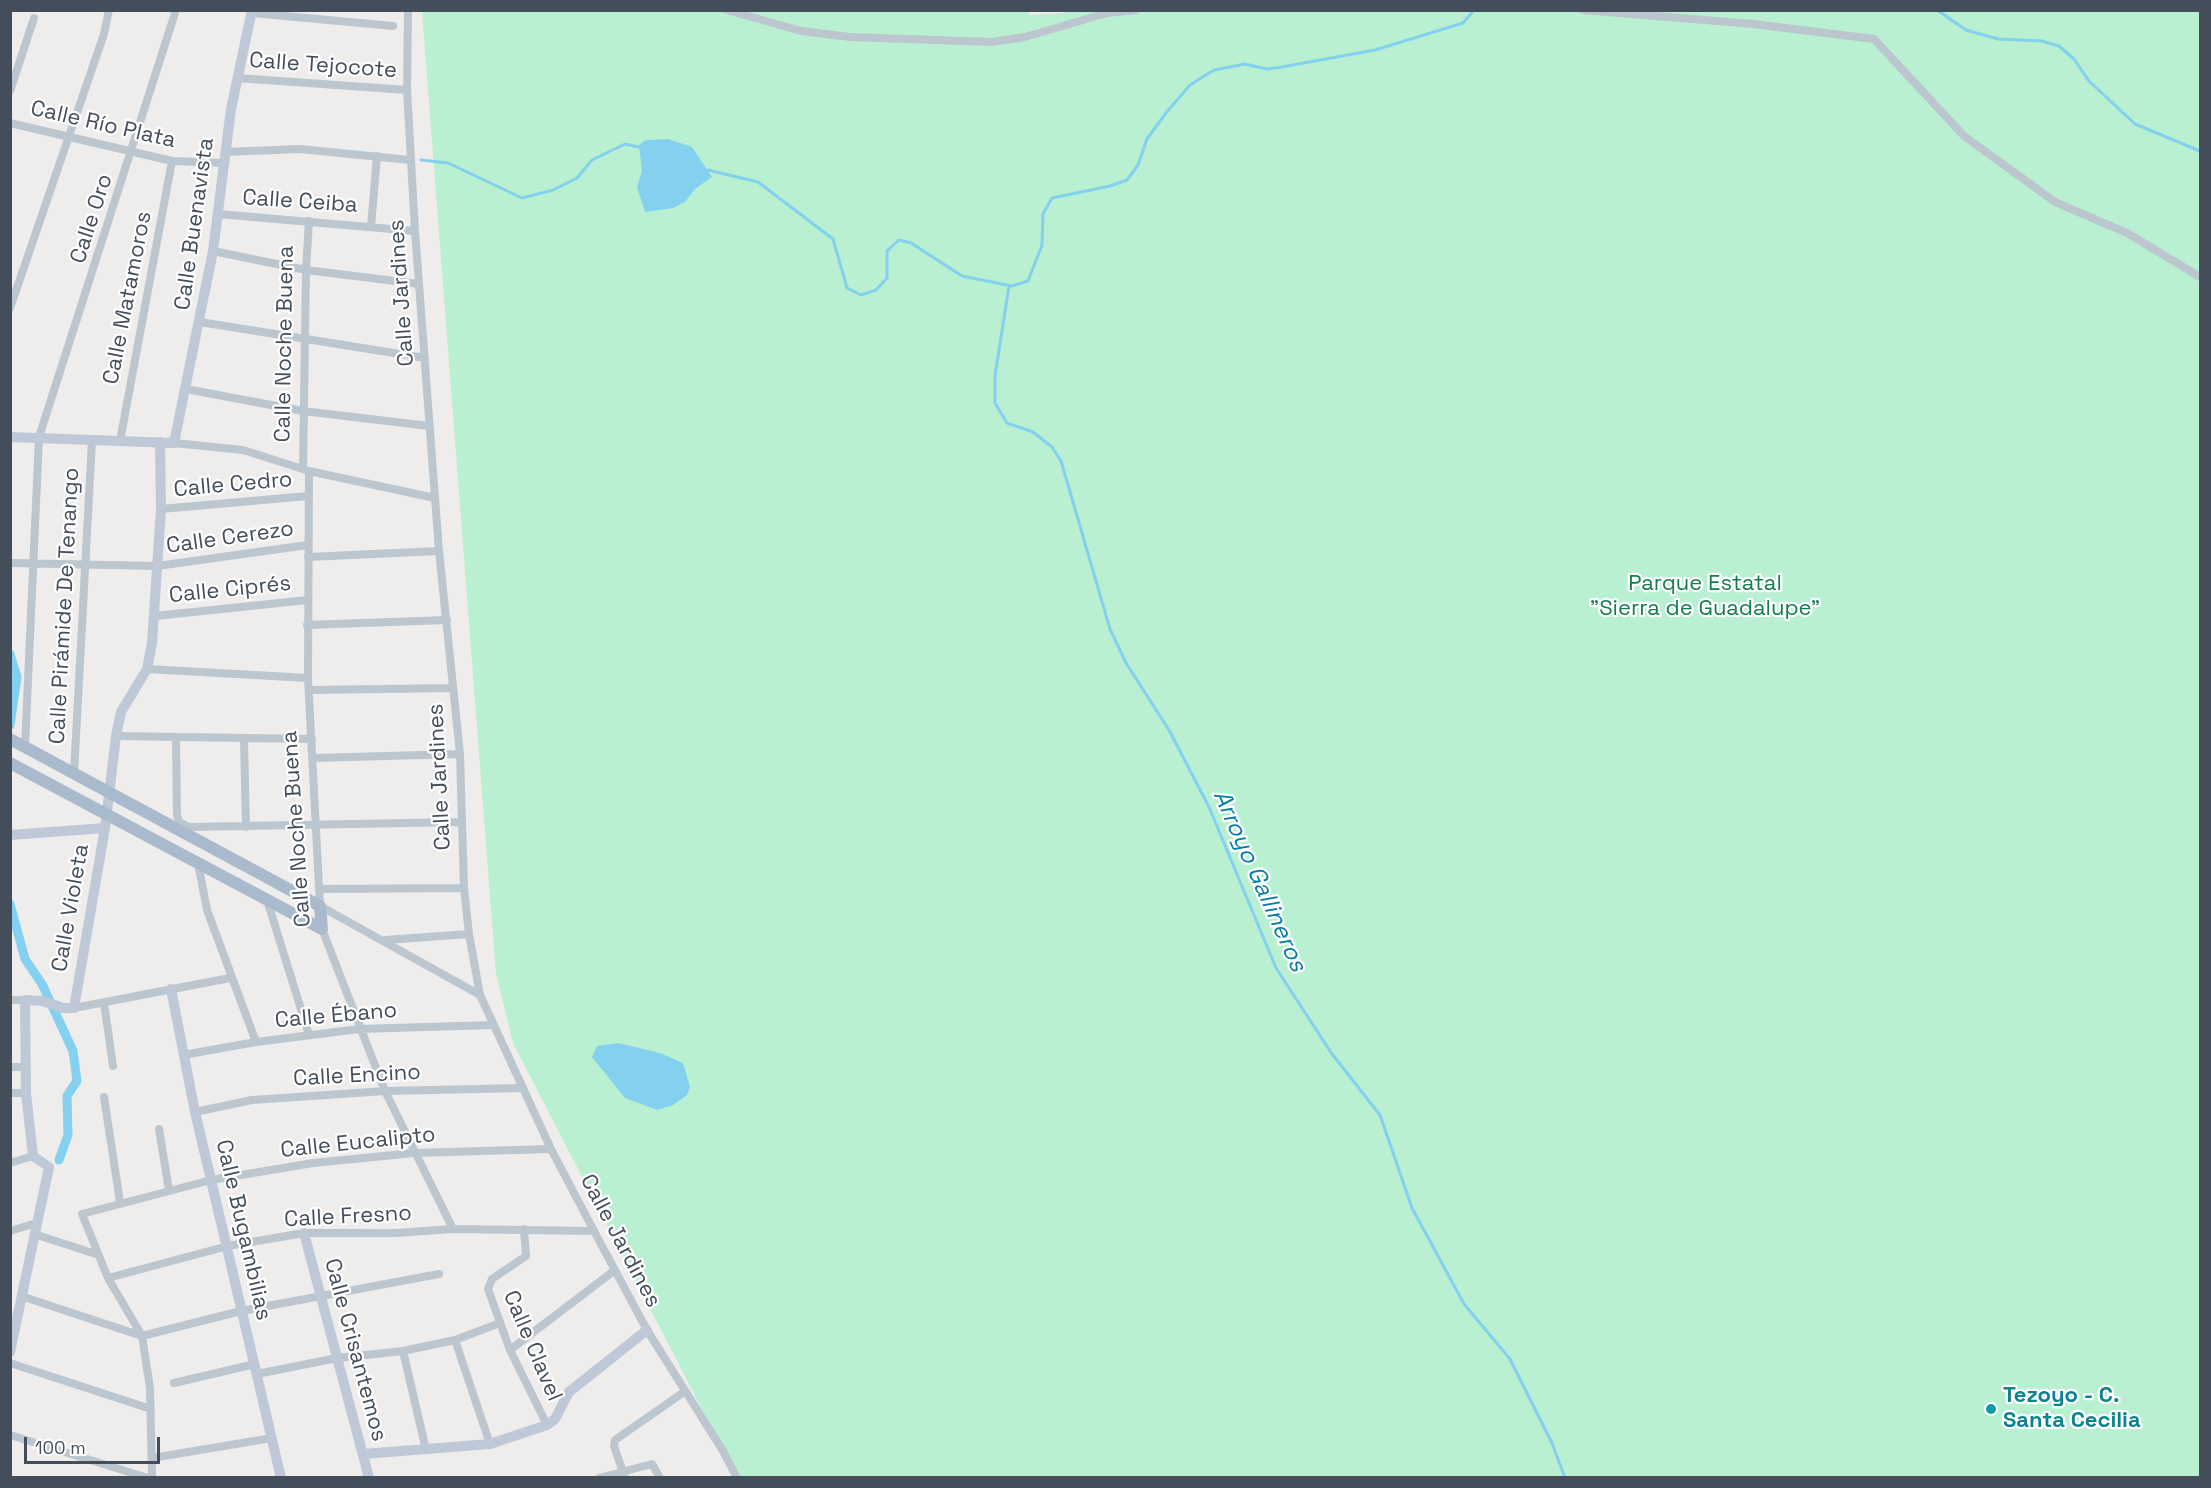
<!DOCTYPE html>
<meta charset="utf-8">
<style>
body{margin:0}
#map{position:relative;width:2211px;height:1488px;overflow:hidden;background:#efecec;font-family:"Space Grotesk",sans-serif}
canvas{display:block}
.frame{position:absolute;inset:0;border:12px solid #444e5a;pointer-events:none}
.scale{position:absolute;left:24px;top:1437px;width:136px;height:27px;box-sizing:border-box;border:3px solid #444e5a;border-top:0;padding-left:8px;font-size:18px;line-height:21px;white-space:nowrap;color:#444e5a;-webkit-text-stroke:4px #fff;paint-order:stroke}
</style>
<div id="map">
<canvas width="2211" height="1488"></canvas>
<div class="frame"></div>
<div class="scale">100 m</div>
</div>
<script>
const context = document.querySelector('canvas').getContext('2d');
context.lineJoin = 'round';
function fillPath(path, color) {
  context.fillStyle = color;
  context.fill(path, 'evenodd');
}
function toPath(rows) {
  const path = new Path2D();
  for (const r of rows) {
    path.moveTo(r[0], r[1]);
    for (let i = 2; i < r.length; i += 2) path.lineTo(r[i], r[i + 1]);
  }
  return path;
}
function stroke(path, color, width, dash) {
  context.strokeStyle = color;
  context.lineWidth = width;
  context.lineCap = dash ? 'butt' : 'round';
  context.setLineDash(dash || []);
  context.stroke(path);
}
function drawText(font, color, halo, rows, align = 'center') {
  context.font = font + ' "Space Grotesk",sans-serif';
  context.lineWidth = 4.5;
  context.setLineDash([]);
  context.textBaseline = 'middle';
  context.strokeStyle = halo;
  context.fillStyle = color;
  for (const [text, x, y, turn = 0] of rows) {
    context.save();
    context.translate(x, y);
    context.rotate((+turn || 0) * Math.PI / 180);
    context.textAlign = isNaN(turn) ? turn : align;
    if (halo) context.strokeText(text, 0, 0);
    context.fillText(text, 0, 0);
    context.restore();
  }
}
fillPath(toPath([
 [1065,10,2200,11,2200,1477,737,1477,513,1043,496,974,422,11,1029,11,1029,15,1064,13]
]), '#b8f0d1');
fillPath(toPath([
 [668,139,692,147,712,177,695,189,685,202,673,208,645,212,637,187,642,171,639,145,646,140],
 [618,1043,660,1053,683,1063,690,1087,687,1095,673,1105,657,1110,625,1098,592,1057,597,1046]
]), '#83d1ee');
stroke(toPath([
 [1937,10,1966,30,1998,39,2042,41,2059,46,2074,59,2089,81,2135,124,2200,151],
 [421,160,448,163,522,198,553,190,577,178,592,160,625,144,643,148],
 [708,170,758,182,833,239,847,288,861,295,876,290,887,278,887,251,899,240,911,243,962,276,1012,286,1028,281,1042,245,1043,214,1052,198,1110,186,1127,180,1138,165,1147,139,1166,113,1190,85,1214,70,1245,64,1267,69,1282,67,1375,50,1463,23,1474,10],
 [1009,286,995,376,995,403,1007,423,1033,432,1052,447,1061,461,1110,629,1126,663,1169,730,1209,807,1276,968,1332,1054,1380,1115,1412,1208,1464,1304,1510,1359,1552,1443,1565,1478]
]), '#83d1ee', 3);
stroke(toPath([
 [10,654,17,677,10,725],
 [10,904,25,959,42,984,73,1051,77,1081,67,1096,68,1135,59,1160]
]), '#83d1ee', 9);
stroke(toPath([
 [408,10,407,90,415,231,439,551,460,754,464,888,469,934,480,995,551,1149,594,1231,647,1330,723,1451,737,1478],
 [727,10,801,31,850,37,992,42,1025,37,1107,13,1136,10],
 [1583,10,1753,24,1874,39,1964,136,2055,202,2127,233,2200,277],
 [252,13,393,26],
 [237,78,407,90],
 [10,91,34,18],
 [10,123,172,161,224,163],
 [226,152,300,149,410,160],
 [218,214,415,231],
 [371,226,377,156],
 [213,251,306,270,419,284],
 [10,308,104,34,109,10],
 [200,322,425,358],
 [186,389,303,411,429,426],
 [120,441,172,161],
 [174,443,243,450,309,471,435,498],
 [303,469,306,270,309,221],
 [309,471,308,678,320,906,480,995],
 [161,509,308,496],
 [308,557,439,551],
 [10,563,157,566,308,545],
 [155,616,308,600],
 [307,625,447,620],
 [147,669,308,678],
 [310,690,453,688],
 [116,736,312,739],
 [176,738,177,815,179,822,189,827,462,822],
 [244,739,246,827],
 [25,747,39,437,176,10],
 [313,758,460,754],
 [74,773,92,441],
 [198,863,207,910,256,1042],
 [319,889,464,888],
 [267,900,309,1035],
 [322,929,385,1091,453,1229],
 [385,940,469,934],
 [10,1000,25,1000],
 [104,1003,113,1066],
 [74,1008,230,978],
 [183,1055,256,1042,359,1029,493,1025],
 [10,1067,25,1067],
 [10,1093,26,1093],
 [104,1097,120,1202],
 [195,1112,252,1100,385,1091,522,1088],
 [159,1129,169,1190],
 [10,1163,33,1156],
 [524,1229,526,1256,492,1279,488,1289,510,1350,547,1425],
 [10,1231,36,1223],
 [34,1234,96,1254],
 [108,1278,228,1246,304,1233,396,1233,453,1229,594,1231],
 [21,1296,142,1336,241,1311,439,1274],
 [455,1340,490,1444],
 [510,1350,615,1270],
 [403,1351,426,1450],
 [10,1363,151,1409],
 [257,1374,337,1358,403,1351,455,1340,500,1323],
 [174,1383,255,1364],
 [10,1435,148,1478],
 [152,1458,272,1438],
 [152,1478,150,1388,142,1336,108,1278,82,1214,211,1180,313,1163,414,1153,551,1149],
 [599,1478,652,1464,660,1478],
 [625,1478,614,1446,615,1440,684,1392]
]), '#bcc6cf', 8);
stroke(toPath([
 [10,437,174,443,213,251,231,109,252,10],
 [10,835,105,828],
 [171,989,195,1112,281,1478],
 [304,1233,369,1478],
 [10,1352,49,1167,33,1156,26,1093,25,1000,43,1001,63,1008,74,1008,105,828,116,736,121,712,147,669,152,643,161,509,160,442],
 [363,1454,490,1444,547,1425,555,1419,569,1392,647,1330]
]), '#bec8d6', 10);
stroke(toPath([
 [10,739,320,906,322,929],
 [10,763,322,929]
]), '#aabacd', 12);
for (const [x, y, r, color] of [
 [1991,1409,6,"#0f9aa8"]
]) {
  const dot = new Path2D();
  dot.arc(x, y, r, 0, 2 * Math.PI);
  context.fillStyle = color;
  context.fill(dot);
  stroke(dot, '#fff', 2);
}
drawText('22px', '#444e5a', '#fff', [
 ["Calle Tejocote",323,66,4],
 ["Calle Río Plata",103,125,13],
 ["Calle Ceiba",300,202,4],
 ["Calle Oro",92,219,-72],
 ["Calle Buenavista",195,224,-82],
 ["Calle Jardines",402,293,-94],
 ["Calle Matamoros",128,298,-79],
 ["Calle Noche Buena",285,344,-89],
 ["Calle Cedro",233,485,-5],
 ["Calle Cerezo",230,538,-8],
 ["Calle Ciprés",230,590,-6],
 ["Calle Pirámide De Tenango",65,606,-87],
 ["Calle Jardines",440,777,-93],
 ["Calle Noche Buena",297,829,-94],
 ["Calle Violeta",71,908,-80],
 ["Calle Ébano",336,1016,-5],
 ["Calle Encino",357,1076,-3],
 ["Calle Eucalipto",358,1143,-6],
 ["Calle Fresno",348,1217,-3],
 ["Calle Bugambilias",243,1230,77],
 ["Calle Jardines",620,1241,62],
 ["Calle Clavel",532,1346,67],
 ["Calle Crisantemos",355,1350,75]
]);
drawText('22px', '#137d4f', '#fff', [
 ["Parque Estatal",1705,584],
 ["\"Sierra de Guadalupe\"",1705,609]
]);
drawText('bold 22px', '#0d838f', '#fff', [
 ["Tezoyo - C.",2003,1396],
 ["Santa Cecilia",2003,1421]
], 'left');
drawText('italic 24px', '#077daa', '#fff', [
 ["Arroyo Gallineros",1259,881,66]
]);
</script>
